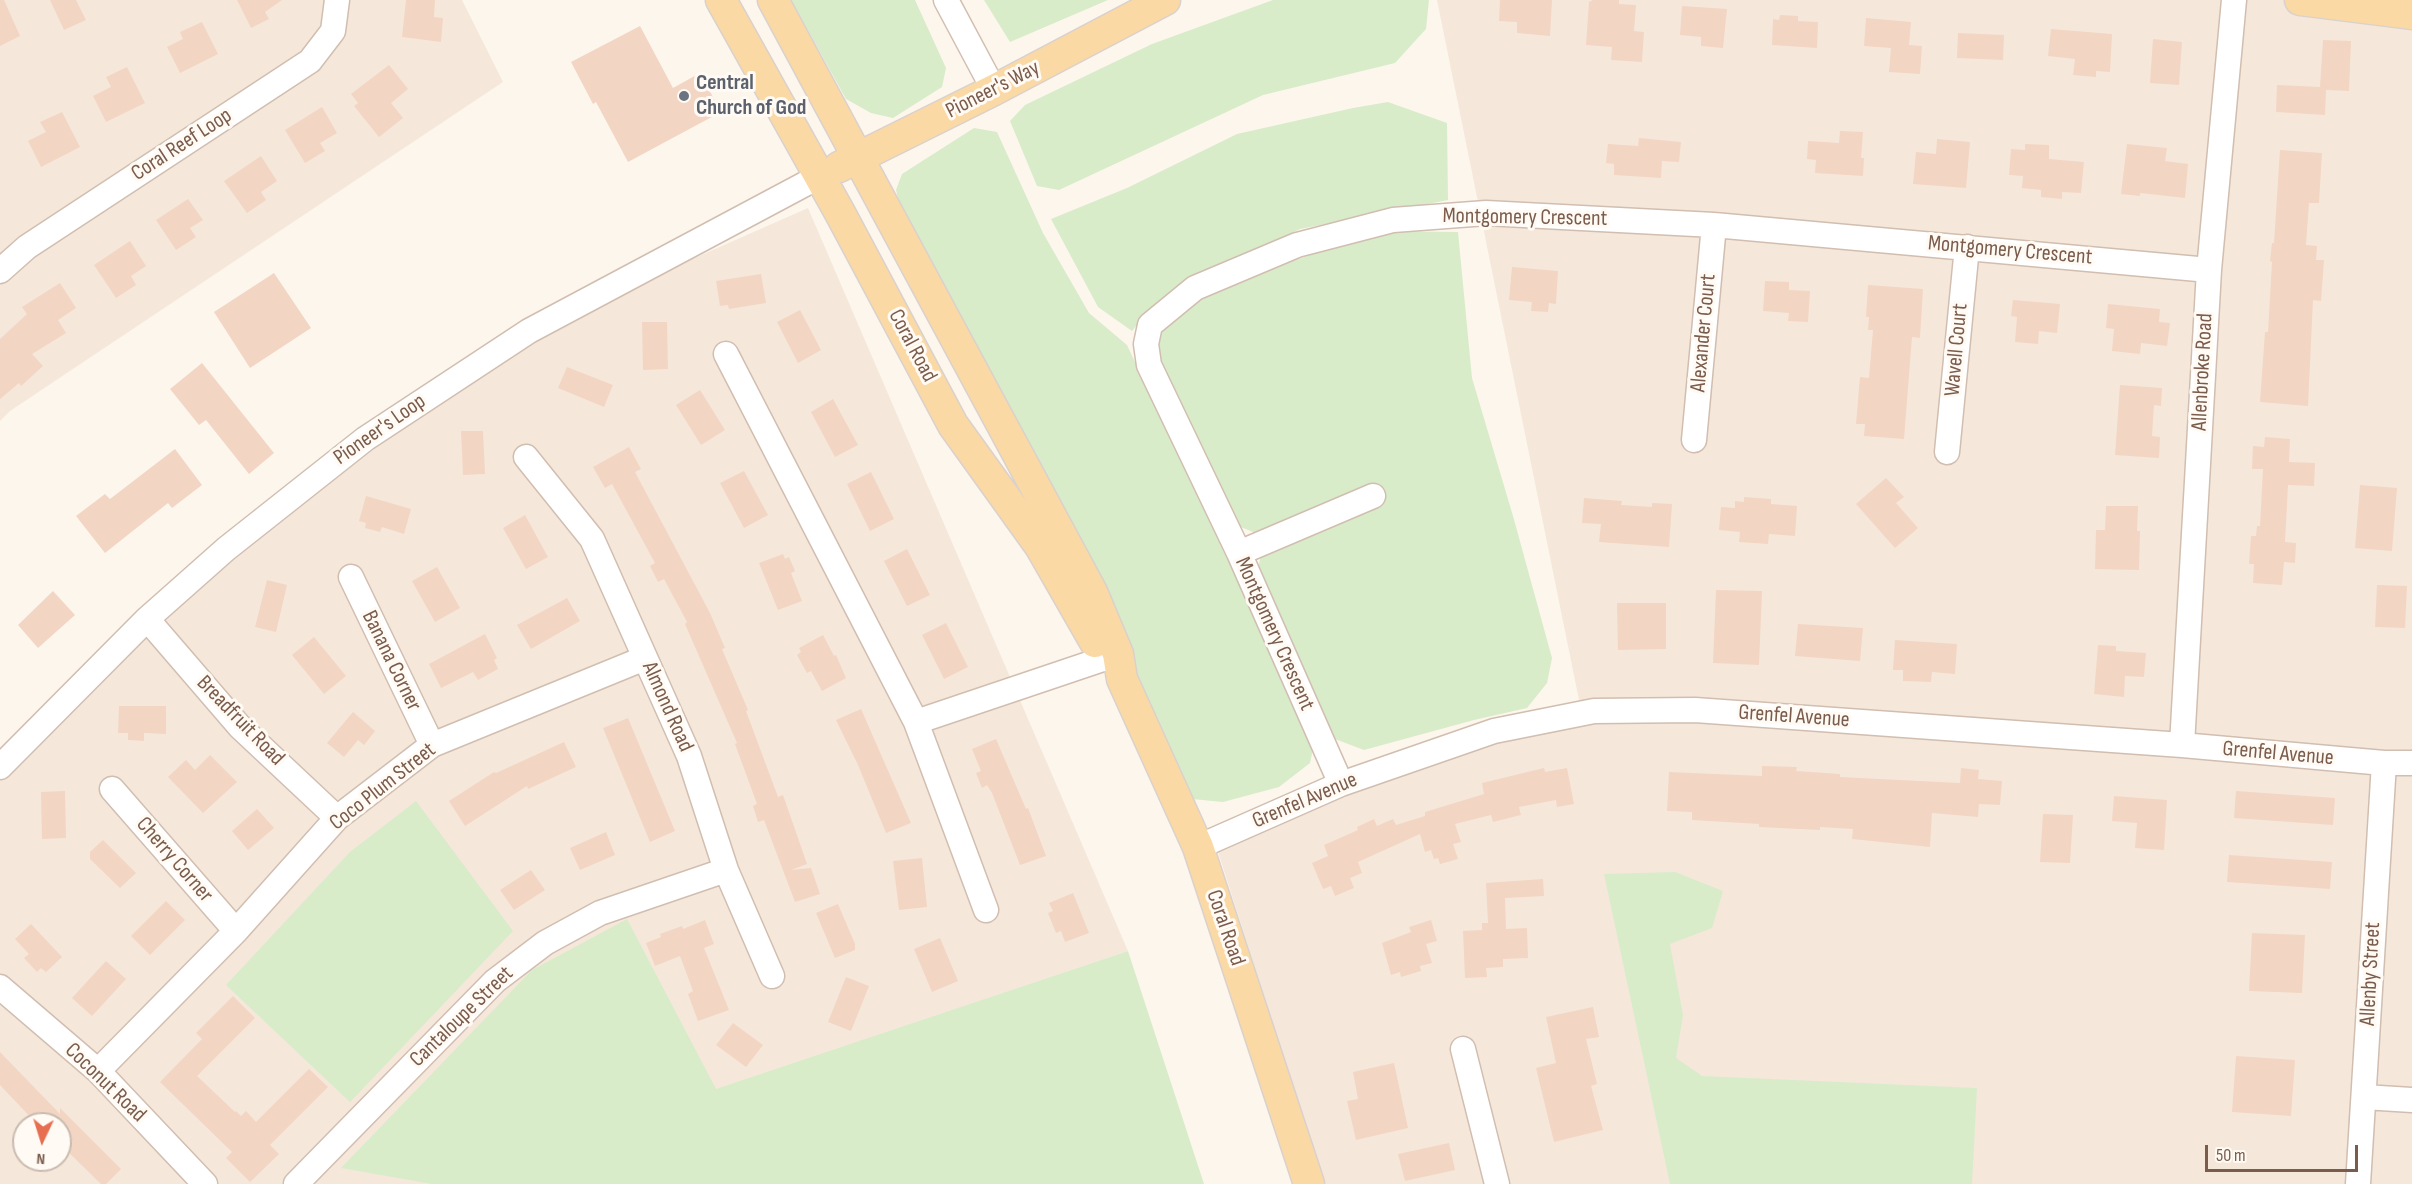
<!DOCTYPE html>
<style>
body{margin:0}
#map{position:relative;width:2412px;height:1184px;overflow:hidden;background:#fdf6ec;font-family:"Sofia Sans Condensed",sans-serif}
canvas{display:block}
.north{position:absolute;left:12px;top:1112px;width:60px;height:60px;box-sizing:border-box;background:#fffaf3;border:2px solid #cabbb1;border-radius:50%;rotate:184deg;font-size:16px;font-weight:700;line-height:24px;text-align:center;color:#7a5c4d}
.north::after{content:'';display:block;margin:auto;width:21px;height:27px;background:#e76f51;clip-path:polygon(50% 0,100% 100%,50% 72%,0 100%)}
.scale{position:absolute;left:2205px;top:1145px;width:153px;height:27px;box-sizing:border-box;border:3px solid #7a5c4d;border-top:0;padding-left:8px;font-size:18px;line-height:21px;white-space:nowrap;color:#7a5c4d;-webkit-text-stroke:4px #fffaf3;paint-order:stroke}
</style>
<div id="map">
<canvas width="2412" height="1184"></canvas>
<div class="north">N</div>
<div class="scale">50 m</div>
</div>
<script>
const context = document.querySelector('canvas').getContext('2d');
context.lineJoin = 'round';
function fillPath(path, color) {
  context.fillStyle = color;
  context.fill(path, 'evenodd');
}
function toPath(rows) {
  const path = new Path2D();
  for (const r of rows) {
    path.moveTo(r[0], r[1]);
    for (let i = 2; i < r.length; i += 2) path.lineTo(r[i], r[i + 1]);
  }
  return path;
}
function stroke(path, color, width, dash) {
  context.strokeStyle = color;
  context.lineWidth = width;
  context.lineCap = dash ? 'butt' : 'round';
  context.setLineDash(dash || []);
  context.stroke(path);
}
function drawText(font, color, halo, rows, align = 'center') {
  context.font = font + ' "Sofia Sans Condensed",sans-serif';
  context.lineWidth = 6;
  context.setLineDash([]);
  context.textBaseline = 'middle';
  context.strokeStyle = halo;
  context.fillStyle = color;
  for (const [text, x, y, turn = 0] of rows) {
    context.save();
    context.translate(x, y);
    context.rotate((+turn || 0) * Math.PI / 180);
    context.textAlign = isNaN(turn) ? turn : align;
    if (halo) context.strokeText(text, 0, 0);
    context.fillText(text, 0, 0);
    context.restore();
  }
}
fillPath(toPath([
 [0,0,462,0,503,82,10,411,0,421],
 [1437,0,2412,0,2412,1184,1324,1184,1212,833,1580,705],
 [808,208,1128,951,716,1090,555,1184,0,1184,0,769,226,549,529,331],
 [24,1124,60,1124,60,1160,24,1160]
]), '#f5e8da');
fillPath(toPath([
 [791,0,915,0,946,68,942,87,893,118,871,113,846,99],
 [984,0,1108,0,1010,42],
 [1273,0,1429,0,1426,29,1395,63,1263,95,1059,190,1037,186,1010,121,1025,105,1152,44],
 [1388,102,1447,123,1448,200,1300,229,1192,283,1145,315,1132,331,1098,307,1051,219,1127,188,1237,134,1353,108],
 [974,128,997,132,1043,233,1089,313,1127,345,1314,744,1310,763,1279,787,1223,802,1192,799,1126,650,904,223,896,190,902,174],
 [1380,231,1458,232,1472,378,1513,516,1552,658,1547,683,1527,708,1474,720,1364,750,1327,736,1257,572,1261,555,1330,528,1367,510,1382,491,1371,484,1323,511,1258,534,1231,523,1153,364,1155,336,1203,292],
 [416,801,513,931,350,1102,226,985,350,852],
 [1675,872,1723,891,1712,928,1670,944,1683,1015,1676,1058,1702,1076,1977,1088,1972,1184,1670,1184,1604,874],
 [627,919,716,1089,1128,951,1204,1184,432,1184,341,1168,532,970]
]), '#d8ecc9');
fillPath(toPath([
 [0,0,4,0,20,36,0,46],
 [50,0,76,0,86,20,64,30],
 [237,0,282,0,265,12,269,19,251,28],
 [406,0,435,0,434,17,443,18,441,42,402,37],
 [1500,0,1552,0,1550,36,1517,33,1517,22,1499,21],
 [1593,0,1619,0,1619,4,1636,5,1634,31,1644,32,1642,62,1611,60,1612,47,1586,45,1589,2],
 [1682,6,1727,9,1723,48,1701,46,1701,37,1680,35],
 [1780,15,1798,16,1798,21,1818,22,1817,48,1772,45,1773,19,1779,20],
 [1866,18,1911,22,1909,45,1922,46,1920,74,1889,72,1891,48,1864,46],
 [202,22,218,54,180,73,167,47,183,39,180,32],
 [640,26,673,88,700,73,721,112,628,162,596,102,593,104,571,62],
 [2051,29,2112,34,2110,72,2096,71,2096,77,2073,75,2075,59,2048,56],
 [1958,33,2004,35,2003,60,1957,58],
 [2153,39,2182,42,2179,85,2150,83],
 [2323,40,2351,41,2349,91,2326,90,2325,115,2276,112,2277,85,2320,87],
 [389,65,408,89,391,103,403,118,379,137,354,106,358,103,351,94],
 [127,67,145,103,106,122,93,96,111,87,106,77],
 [322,107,337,133,320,143,325,151,305,163,285,130],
 [62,112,80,147,41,167,28,141,46,132,40,122],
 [1840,131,1863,132,1861,158,1864,158,1863,176,1815,173,1816,160,1807,159,1808,141,1839,143],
 [1639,138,1681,142,1679,162,1662,161,1661,178,1614,175,1614,164,1606,163,1608,144,1638,146],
 [1937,139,1970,142,1966,188,1913,184,1916,152,1936,154],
 [2025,144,2049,145,2049,159,2084,162,2081,193,2062,192,2062,199,2041,197,2041,190,2022,188,2023,176,2009,175,2011,149,2025,150],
 [2127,144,2167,148,2165,161,2188,164,2185,198,2140,193,2140,196,2121,194],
 [2280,150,2322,153,2319,203,2309,203,2306,245,2317,246,2316,260,2324,260,2321,301,2313,300,2308,406,2260,402,2265,332,2268,332,2272,262,2270,261,2272,243,2274,243],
 [261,156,277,181,261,192,266,200,247,213,224,181],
 [188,199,203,220,190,228,196,237,176,250,156,220],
 [130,241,146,266,131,276,136,285,116,298,94,265],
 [1512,267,1558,271,1556,304,1549,303,1548,312,1531,311,1532,302,1509,300],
 [274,273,311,328,250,368,214,312],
 [761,274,766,303,729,309,728,305,720,306,716,281],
 [1765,281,1789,282,1789,290,1810,291,1808,322,1788,321,1789,313,1763,311],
 [60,283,76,308,58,320,66,333,32,354,43,366,21,386,19,383,0,399,0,339,27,314,22,307],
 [1868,285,1923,289,1920,338,1912,337,1904,439,1864,436,1865,424,1856,424,1860,377,1869,378,1873,330,1868,330,1869,317,1866,317],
 [2013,300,2060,304,2057,333,2039,331,2038,344,2015,342,2017,317,2011,316],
 [2108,304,2160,309,2159,322,2170,323,2167,346,2141,343,2140,354,2112,351,2114,329,2106,328],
 [800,310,821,350,798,363,777,322],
 [642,322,667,322,668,369,643,370],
 [202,363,274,453,249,474,206,420,199,425,170,389],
 [567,367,613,385,604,407,558,388],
 [2120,385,2162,388,2161,406,2154,405,2152,436,2160,437,2159,458,2115,455],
 [700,390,725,430,701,445,676,405],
 [833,399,858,445,835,457,811,412],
 [461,431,483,431,485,474,463,475],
 [2265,437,2290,439,2289,462,2315,463,2314,486,2288,485,2285,542,2296,543,2295,563,2284,562,2282,585,2253,583,2254,564,2249,564,2251,536,2256,536,2257,526,2260,526,2263,469,2252,469,2253,446,2264,447],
 [629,447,641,469,635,472,710,613,725,648,722,649,748,710,746,711,778,797,783,795,807,864,791,870,811,868,820,894,795,902,764,820,758,822,753,806,757,804,735,744,737,743,685,624,687,622,664,579,658,582,650,566,655,563,612,484,605,488,593,467],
 [175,449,202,485,172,508,168,503,105,553,76,516,105,494,110,499],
 [744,471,768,515,744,528,720,483],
 [871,472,894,519,870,531,847,484],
 [1886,478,1904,497,1896,503,1918,528,1895,548,1856,504],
 [2360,485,2397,488,2392,551,2355,548],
 [366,496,411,509,404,534,382,527,380,532,365,528,366,523,359,521],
 [1744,497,1771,499,1771,504,1797,506,1795,536,1769,534,1768,544,1739,542,1740,532,1719,530,1721,507,1735,508,1735,501,1744,502],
 [1584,498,1622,501,1621,505,1652,507,1652,503,1672,504,1669,547,1599,542,1601,524,1582,523],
 [2106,506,2138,506,2137,531,2140,531,2139,570,2095,569,2096,530,2105,530],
 [525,515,548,557,526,569,503,528],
 [907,549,930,595,907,606,884,561],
 [783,554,785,559,789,557,795,571,791,573,802,601,778,610,759,563],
 [437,567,460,608,435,622,412,581],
 [267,580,287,585,276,632,255,627],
 [2377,585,2407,586,2405,628,2375,627],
 [1716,590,1762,591,1759,665,1713,663],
 [53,591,75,615,38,648,18,625],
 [567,598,580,621,531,649,517,625],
 [1617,603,1666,603,1666,649,1618,650],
 [946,623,968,667,944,679,922,635],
 [1798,624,1863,628,1860,661,1795,656],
 [485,634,497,658,494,660,498,669,478,680,473,672,441,688,429,664],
 [823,635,834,656,836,655,846,678,822,691,811,671,807,673,797,655,801,652,799,648],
 [314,637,346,676,324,694,292,655],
 [1895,640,1957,644,1955,674,1932,672,1931,682,1903,681,1903,670,1893,670],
 [2098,645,2116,646,2116,651,2146,653,2144,677,2125,676,2124,697,2094,694],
 [119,706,166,706,166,734,144,733,144,741,128,740,128,733,118,733],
 [861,709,911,823,886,833,858,765,836,720],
 [353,712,375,731,364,745,358,740,344,757,327,743],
 [628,718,675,831,650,842,603,728],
 [996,739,1026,809,1028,808,1046,856,1020,865,992,793,987,785,982,788,976,773,981,771,972,749],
 [564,742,576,767,528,789,527,786,465,826,449,801,494,772,496,773],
 [210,755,237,782,203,813,168,777,186,760,195,770],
 [1762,766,1797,767,1796,771,1840,774,1840,777,1960,783,1961,768,1979,770,1978,779,2002,781,2000,805,1979,804,1978,817,1932,813,1930,847,1852,839,1853,829,1820,827,1820,830,1759,827,1759,824,1692,820,1692,812,1667,811,1669,772,1762,776],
 [1544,768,1545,772,1567,768,1574,804,1557,807,1556,800,1519,807,1521,815,1493,822,1491,815,1455,824,1461,842,1453,844,1458,859,1440,864,1438,858,1434,859,1431,850,1425,852,1420,834,1358,862,1362,873,1350,878,1354,888,1335,896,1331,886,1323,889,1312,863,1328,856,1324,845,1358,830,1357,827,1374,819,1377,826,1393,819,1396,825,1425,816,1425,812,1484,794,1482,783],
 [65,791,66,838,42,839,41,792],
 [2236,791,2335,798,2333,825,2234,818],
 [2114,796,2167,800,2164,850,2135,848,2137,823,2112,821],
 [257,809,274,828,248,850,232,831],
 [2043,814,2073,815,2070,863,2040,862],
 [606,832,615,855,580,870,570,848],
 [103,840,136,873,120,888,90,859,90,852],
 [2229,855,2332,862,2330,889,2227,882],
 [922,858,927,907,899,910,893,861],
 [531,870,545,890,514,910,500,890],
 [1543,879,1544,896,1505,898,1506,929,1527,928,1528,958,1503,959,1503,967,1486,968,1487,977,1465,978,1463,931,1482,930,1482,923,1488,923,1486,883],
 [1073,893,1089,933,1065,942,1061,931,1056,933,1048,913,1053,911,1049,903],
 [166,901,185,920,150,955,131,936],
 [838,904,855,944,855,950,835,958,816,913],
 [705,920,714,944,704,948,729,1010,698,1021,688,994,693,991,680,956,655,966,646,943,661,937,660,934,682,926,683,929],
 [1431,920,1437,941,1426,944,1432,963,1420,966,1421,971,1401,977,1400,972,1391,975,1382,943,1411,932,1409,927],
 [31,924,62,957,46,972,41,968,37,972,24,958,29,954,15,939],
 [2252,933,2305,935,2302,993,2249,991],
 [940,938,958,981,932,992,914,949],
 [106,961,126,979,92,1016,72,998],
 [846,977,869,986,851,1031,828,1022],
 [233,996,255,1018,197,1076,235,1112,236,1111,241,1116,246,1111,256,1122,309,1069,328,1087,270,1145,279,1154,250,1182,226,1158,232,1152,160,1082,202,1039,196,1033],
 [1593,1007,1599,1037,1586,1039,1597,1084,1591,1086,1603,1130,1554,1142,1536,1068,1556,1063,1546,1017],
 [733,1023,763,1045,746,1067,716,1045],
 [0,1052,60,1114,60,1108,121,1169,106,1184,101,1184,60,1144,60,1124,37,1124,0,1085],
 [2236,1056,2295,1060,2291,1116,2232,1112],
 [1394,1063,1408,1128,1356,1140,1347,1101,1358,1099,1353,1072],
 [1449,1143,1455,1170,1405,1181,1398,1154]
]), '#f3d5c3');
const minor = toPath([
 [946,0,994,90],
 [0,271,27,247,310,61,333,31,337,0],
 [726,354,916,722,986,910],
 [1694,440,1714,225],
 [1947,452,1967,247],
 [526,457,592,539,689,756,726,870,772,976],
 [1239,553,1373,496],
 [351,577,432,745],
 [147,619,240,727,337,818],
 [916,722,1118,654],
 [2182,745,2209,270,2234,0],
 [0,767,147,619,226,549,365,439,529,331,820,176],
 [1341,784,1239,553,1149,365,1146,344,1150,325,1195,288,1297,245,1393,220,1486,213,1714,225,2209,270],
 [112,789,236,931],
 [1198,847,1341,784,1494,731,1594,711,1695,710,2182,745,2384,763,2412,763],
 [0,987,98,1071,205,1184],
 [1463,1049,1497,1184],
 [98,1071,236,931,337,818,432,745,645,658],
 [2364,1097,2412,1100],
 [296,1184,495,981,545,943,600,913,726,870],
 [2358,1184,2384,763]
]);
const major = toPath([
 [721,0,840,213,953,425,1040,546,1095,642],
 [773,0,1092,592,1118,654,1122,679,1198,847,1309,1184],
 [2300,0,2412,14],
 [839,167,994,90,1165,0]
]);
stroke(minor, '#d1beb0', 27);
stroke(major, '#dad1cd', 33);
stroke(minor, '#fff', 24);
stroke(major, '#fbd9a5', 30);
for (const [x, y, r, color] of [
 [684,96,6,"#6b7280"]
]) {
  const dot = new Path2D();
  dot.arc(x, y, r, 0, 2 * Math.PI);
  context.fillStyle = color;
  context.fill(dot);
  stroke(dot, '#fffaf3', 2);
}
drawText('bold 22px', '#5b616d', '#fffaf3', [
 ["Central",696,83],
 ["Church of God",696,108]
], 'left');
drawText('22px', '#7a5c4d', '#fffaf3', [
 ["Pioneer's Way",993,90,-27],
 ["Coral Reef Loop",182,145,-33],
 ["Montgomery Crescent",1525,218,1],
 ["Montgomery Crescent",2010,251,5],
 ["Alexander Court",1704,333,-85],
 ["Coral Road",912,346,62],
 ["Wavell Court",1957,350,-85],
 ["Allenbroke Road",2203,372,-87],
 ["Pioneer's Loop",380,430,-35],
 ["Montgomery Crescent",1274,634,66],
 ["Banana Corner",391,661,64],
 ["Almond Road",667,707,66],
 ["Grenfel Avenue",1794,717,4],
 ["Breadfruit Road",240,721,46],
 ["Grenfel Avenue",2278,754,5],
 ["Coco Plum Street",383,787,-38],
 ["Grenfel Avenue",1305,801,-23],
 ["Cherry Corner",174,860,49],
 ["Coral Road",1225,928,71],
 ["Allenby Street",2371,974,-87],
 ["Cantaloupe Street",462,1017,-44],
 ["Coconut Road",105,1083,44]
]);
</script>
